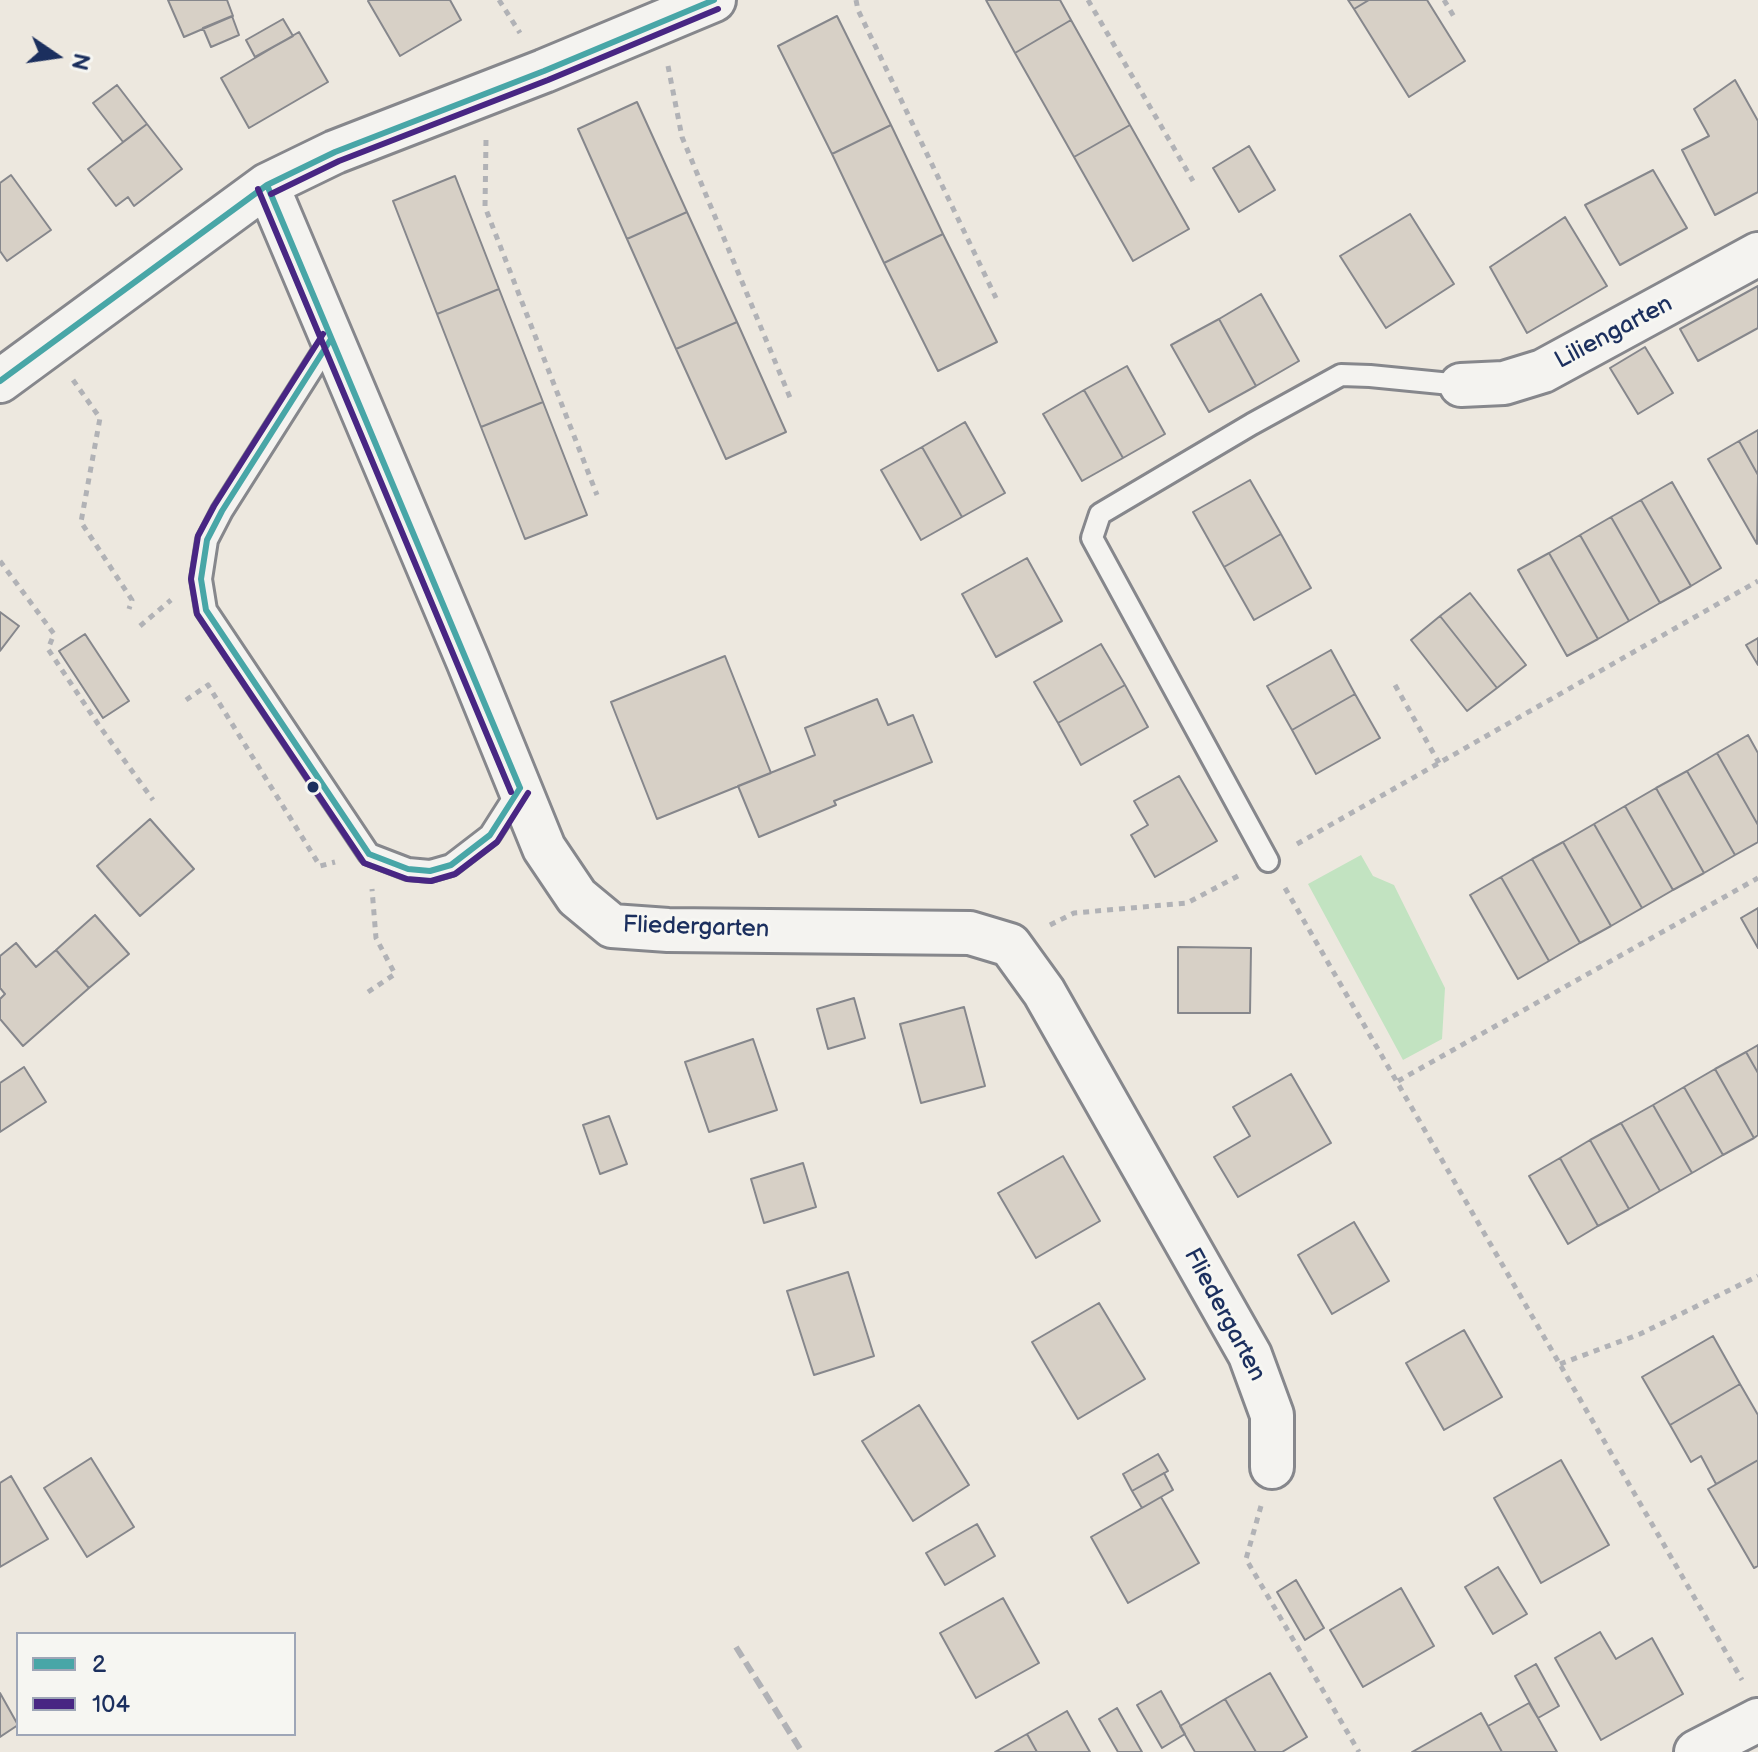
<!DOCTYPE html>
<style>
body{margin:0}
#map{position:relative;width:1758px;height:1752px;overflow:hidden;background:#ede8df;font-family:"Balsamiq Sans",sans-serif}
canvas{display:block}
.legend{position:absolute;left:16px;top:1632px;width:280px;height:104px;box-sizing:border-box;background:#f6f6f2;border:2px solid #9ea6b7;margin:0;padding:10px 14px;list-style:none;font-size:24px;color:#1b2f5e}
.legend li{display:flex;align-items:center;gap:16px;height:40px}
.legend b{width:40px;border:2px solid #9ea6b7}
.north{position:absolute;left:16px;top:16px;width:80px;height:80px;-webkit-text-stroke:6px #f6f6f2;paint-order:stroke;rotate:103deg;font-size:22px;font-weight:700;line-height:32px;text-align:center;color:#1b2f5e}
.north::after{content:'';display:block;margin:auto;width:28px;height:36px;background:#1b2f5e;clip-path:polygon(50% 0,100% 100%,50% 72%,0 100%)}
</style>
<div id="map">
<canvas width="1758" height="1752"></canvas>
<ul class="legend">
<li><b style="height:10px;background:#48a6a7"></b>2</li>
<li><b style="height:10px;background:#482683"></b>104</li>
</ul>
<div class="north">N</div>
</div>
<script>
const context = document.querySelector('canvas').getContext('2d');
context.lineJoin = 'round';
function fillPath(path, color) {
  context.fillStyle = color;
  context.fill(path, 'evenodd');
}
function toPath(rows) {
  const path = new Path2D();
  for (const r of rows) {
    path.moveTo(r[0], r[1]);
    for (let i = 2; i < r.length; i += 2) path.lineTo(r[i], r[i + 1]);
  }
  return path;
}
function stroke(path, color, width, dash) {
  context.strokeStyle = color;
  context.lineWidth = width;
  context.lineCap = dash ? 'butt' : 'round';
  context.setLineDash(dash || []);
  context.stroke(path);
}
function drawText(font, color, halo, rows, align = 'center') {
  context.font = font + ' "Balsamiq Sans",sans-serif';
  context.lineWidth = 6;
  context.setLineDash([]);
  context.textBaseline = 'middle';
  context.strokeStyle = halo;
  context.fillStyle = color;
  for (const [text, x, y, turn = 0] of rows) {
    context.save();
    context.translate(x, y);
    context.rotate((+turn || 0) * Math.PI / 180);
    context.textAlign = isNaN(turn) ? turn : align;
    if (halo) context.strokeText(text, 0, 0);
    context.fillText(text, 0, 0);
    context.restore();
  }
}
fillPath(toPath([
 [1361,855,1373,876,1394,885,1445,988,1442,1039,1403,1060,1308,884]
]), '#c2e3c1');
const building = toPath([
 [168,0,227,0,233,16,184,37,168,0],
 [370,0,450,0,461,20,400,56,368,1,370,0],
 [986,0,1060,0,1071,20,1015,53,986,0],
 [1348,0,1369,0,1354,9,1348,0],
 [1369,0,1427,0,1465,61,1409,97,1354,9,1369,0],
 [232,16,239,35,211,47,203,28,232,16],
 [837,16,891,125,832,154,778,46,837,16],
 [283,19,293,36,255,57,246,40,283,19],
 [1071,20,1130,125,1074,157,1015,53,1071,20],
 [299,32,328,82,249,128,221,78,299,32],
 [1735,80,1758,121,1758,192,1715,215,1682,150,1709,136,1694,109,1735,80],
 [117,85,147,124,123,142,93,103,117,85],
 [637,102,687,212,627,239,578,129,637,102],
 [147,124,182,169,134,206,128,197,116,206,88,169,147,124],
 [891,125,943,234,884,263,832,154,891,125],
 [1130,125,1189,229,1133,261,1074,157,1130,125],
 [1249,146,1275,190,1239,212,1213,168,1249,146],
 [1653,170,1687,228,1620,265,1585,205,1653,170],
 [11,175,51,230,7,261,0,251,0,183,11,175],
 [455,176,499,289,437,314,393,201,455,176],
 [687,212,737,322,676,349,627,239,687,212],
 [1410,214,1454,284,1386,328,1340,256,1410,214],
 [1565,217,1607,286,1527,333,1490,267,1565,217],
 [943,234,997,342,938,371,884,263,943,234],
 [1758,286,1758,328,1698,361,1680,329,1758,286],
 [499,289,543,402,481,427,437,314,499,289],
 [1261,294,1299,361,1256,386,1219,319,1261,294],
 [1219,319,1256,386,1209,412,1171,345,1219,319],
 [737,322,786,432,726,459,676,349,737,322],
 [1645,347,1673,393,1638,414,1610,368,1645,347],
 [1127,366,1165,434,1123,458,1084,390,1127,366],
 [1084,390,1123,458,1082,481,1043,414,1084,390],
 [543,402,587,515,525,539,481,427,543,402],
 [965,422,1005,493,962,517,922,447,965,422],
 [1758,430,1758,475,1739,441,1758,430],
 [1739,441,1758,475,1757,544,1708,459,1739,441],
 [922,447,962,517,921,540,881,470,922,447],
 [1250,480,1281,534,1224,567,1193,512,1250,480],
 [1672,482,1721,568,1691,586,1641,500,1672,482],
 [1641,500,1691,586,1660,603,1611,517,1641,500],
 [1611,517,1660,603,1629,621,1580,535,1611,517],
 [1281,534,1311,588,1254,620,1224,567,1281,534],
 [1580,535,1629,621,1598,639,1549,553,1580,535],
 [1549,553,1598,639,1567,656,1518,570,1549,553],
 [1027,558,1062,621,996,657,962,594,1027,558],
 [1470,593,1526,665,1497,688,1440,616,1470,593],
 [0,612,19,626,0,651,0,612],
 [1440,616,1497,688,1467,711,1411,640,1440,616],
 [85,634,129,701,103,718,59,651,85,634],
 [1758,638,1758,665,1746,645,1758,638],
 [1101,644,1125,685,1058,723,1034,682,1101,644],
 [1331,650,1355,694,1292,730,1267,686,1331,650],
 [725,656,771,773,657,819,611,702,725,656],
 [1125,685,1148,727,1081,765,1058,723,1125,685],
 [1355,694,1380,738,1316,774,1292,730,1355,694],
 [877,699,888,725,913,715,932,762,834,801,836,805,759,837,738,786,815,755,805,728,877,699],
 [1748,735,1758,753,1758,825,1717,753,1748,735],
 [1717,753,1758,825,1758,842,1735,855,1687,771,1717,753],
 [1687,771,1735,855,1704,873,1656,788,1687,771],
 [1179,776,1217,841,1155,877,1131,835,1148,825,1134,801,1179,776],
 [1656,788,1704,873,1673,890,1625,806,1656,788],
 [1625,806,1673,890,1642,908,1594,824,1625,806],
 [150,819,194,869,140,916,97,866,150,819],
 [1594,824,1642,908,1611,926,1563,842,1594,824],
 [1563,842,1611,926,1580,943,1532,859,1563,842],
 [1532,859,1580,943,1549,961,1501,877,1532,859],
 [1501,877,1549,961,1518,979,1470,895,1501,877],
 [1758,908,1758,948,1741,918,1758,908],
 [95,915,129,954,89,988,56,950,95,915],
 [16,943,36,967,56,950,89,988,23,1046,0,1019,0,999,5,994,0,988,0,956,16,943],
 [1178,947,1251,948,1250,1013,1178,1013,1178,947],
 [854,998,865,1038,828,1049,817,1009,854,998],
 [964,1007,985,1086,921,1103,900,1024,964,1007],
 [753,1039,777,1110,709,1132,685,1062,753,1039],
 [1758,1045,1758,1073,1746,1052,1758,1045],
 [1746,1052,1758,1073,1758,1135,1754,1138,1715,1069,1746,1052],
 [24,1067,46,1102,0,1132,0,1083,24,1067],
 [1715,1069,1754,1138,1723,1155,1684,1087,1715,1069],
 [1291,1074,1331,1143,1238,1197,1214,1157,1250,1136,1233,1107,1291,1074],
 [1684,1087,1723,1155,1692,1173,1653,1105,1684,1087],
 [1653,1105,1692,1173,1660,1191,1621,1123,1653,1105],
 [609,1116,627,1164,600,1174,583,1125,609,1116],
 [1621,1123,1660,1191,1629,1209,1590,1140,1621,1123],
 [1590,1140,1629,1209,1598,1226,1560,1158,1590,1140],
 [1063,1156,1100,1221,1036,1258,998,1193,1063,1156],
 [1560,1158,1598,1226,1568,1244,1529,1176,1560,1158],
 [803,1163,816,1207,764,1223,751,1179,803,1163],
 [1354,1222,1389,1281,1332,1314,1298,1255,1354,1222],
 [848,1272,874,1356,814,1375,787,1291,848,1272],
 [1099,1303,1145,1379,1078,1419,1032,1342,1099,1303],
 [1464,1330,1502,1397,1444,1430,1406,1363,1464,1330],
 [1713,1336,1740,1384,1670,1425,1642,1377,1713,1336],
 [1740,1384,1758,1415,1758,1460,1716,1484,1701,1456,1691,1462,1670,1425,1740,1384],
 [919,1405,969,1485,913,1521,862,1441,919,1405],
 [1158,1454,1168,1471,1132,1491,1123,1474,1158,1454],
 [91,1458,134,1527,87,1557,44,1488,91,1458],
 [1561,1460,1609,1545,1541,1583,1494,1498,1561,1460],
 [1758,1460,1758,1566,1754,1568,1708,1489,1758,1460],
 [1164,1473,1173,1490,1142,1508,1132,1491,1164,1473],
 [11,1476,48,1539,0,1567,0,1483,11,1476],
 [1161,1497,1199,1563,1128,1603,1091,1537,1161,1497],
 [977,1524,995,1556,945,1585,926,1553,977,1524],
 [1498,1567,1527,1614,1493,1634,1465,1587,1498,1567],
 [1296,1580,1324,1628,1305,1640,1277,1592,1296,1580],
 [1401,1588,1434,1646,1363,1687,1330,1630,1401,1588],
 [1003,1598,1039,1663,976,1698,940,1633,1003,1598],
 [1600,1632,1616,1659,1652,1638,1683,1694,1601,1740,1555,1658,1600,1632],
 [1536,1664,1559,1706,1538,1718,1515,1676,1536,1664],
 [1270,1673,1307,1737,1282,1752,1256,1752,1225,1699,1270,1673],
 [1161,1691,1185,1734,1162,1748,1137,1705,1161,1691],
 [0,1693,18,1725,0,1737,0,1693],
 [1225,1699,1256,1752,1195,1752,1180,1726,1225,1699],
 [1529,1703,1538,1718,1557,1752,1502,1752,1488,1726,1529,1703],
 [1117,1708,1142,1752,1118,1752,1099,1719,1117,1708],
 [1067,1711,1090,1752,1037,1752,1027,1734,1067,1711],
 [1481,1713,1502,1752,1412,1752,1481,1713],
 [1027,1734,1037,1752,995,1752,1027,1734]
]);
fillPath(building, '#d7d0c6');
stroke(building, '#86878c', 2);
const lane = toPath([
 [331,339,222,511,207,540,201,579,206,610,369,854,408,869,430,871,451,865,490,835,520,788],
 [1268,861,1092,538,1100,514,1252,424,1341,375,1370,376,1461,385]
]);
const street = toPath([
 [267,185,468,661,544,848,577,897,612,926,668,930,970,933,1010,945,1044,992,1250,1355,1272,1415,1272,1467],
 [0,381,267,185,335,152,544,71,714,0],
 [1461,385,1504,383,1543,371,1758,254],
 [1696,1752,1758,1720]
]);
stroke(lane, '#86878c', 26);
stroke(street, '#86878c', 48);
stroke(toPath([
 [499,0,520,33],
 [856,0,858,10,996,298],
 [1088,0,1193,181],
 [1444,0,1456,20],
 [668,66,682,137,791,400],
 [486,140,485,207,597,495],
 [73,380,100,418,81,522,132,600,129,609],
 [0,561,54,634,48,649,98,724,153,800],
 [140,626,171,600],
 [1395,685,1439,763],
 [186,700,208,685,320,866,335,862],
 [1297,844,1758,581],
 [1285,888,1742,1680],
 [1050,925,1074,913,1187,903,1238,876],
 [368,992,395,974,376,938,372,889],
 [1398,1081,1758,878],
 [1560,1364,1640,1334,1758,1276],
 [1261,1506,1246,1559,1359,1752]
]), '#b1b2b6', 5, [6, 6]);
stroke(lane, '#f4f3f0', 20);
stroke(street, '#f4f3f0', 42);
stroke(toPath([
 [736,1647,802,1752]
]), '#b1b2b6', 6, [12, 6]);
stroke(toPath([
 [267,185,520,788],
 [331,339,222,511,207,540,201,579,206,610,369,854,408,869,430,871,451,865,490,835,520,788],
 [0,381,267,185,335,152,544,71,714,0]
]), '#48a6a7', 6);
stroke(toPath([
 [258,189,511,792],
 [271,194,339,161,548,80,718,9],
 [323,334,214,506,198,536,191,579,197,614,364,863,407,879,431,881,455,874,497,842,528,793]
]), '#482683', 6);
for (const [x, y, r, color] of [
 [313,787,7,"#1b2f5e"]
]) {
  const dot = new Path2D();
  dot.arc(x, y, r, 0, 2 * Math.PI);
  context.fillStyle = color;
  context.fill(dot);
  stroke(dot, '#f6f6f2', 3);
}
drawText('24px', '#1b2f5e', '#f6f6f2', [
 ["Liliengarten",1614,333,-28],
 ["Fliedergarten",696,928,2],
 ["Fliedergarten",1224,1315,62]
]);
</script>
